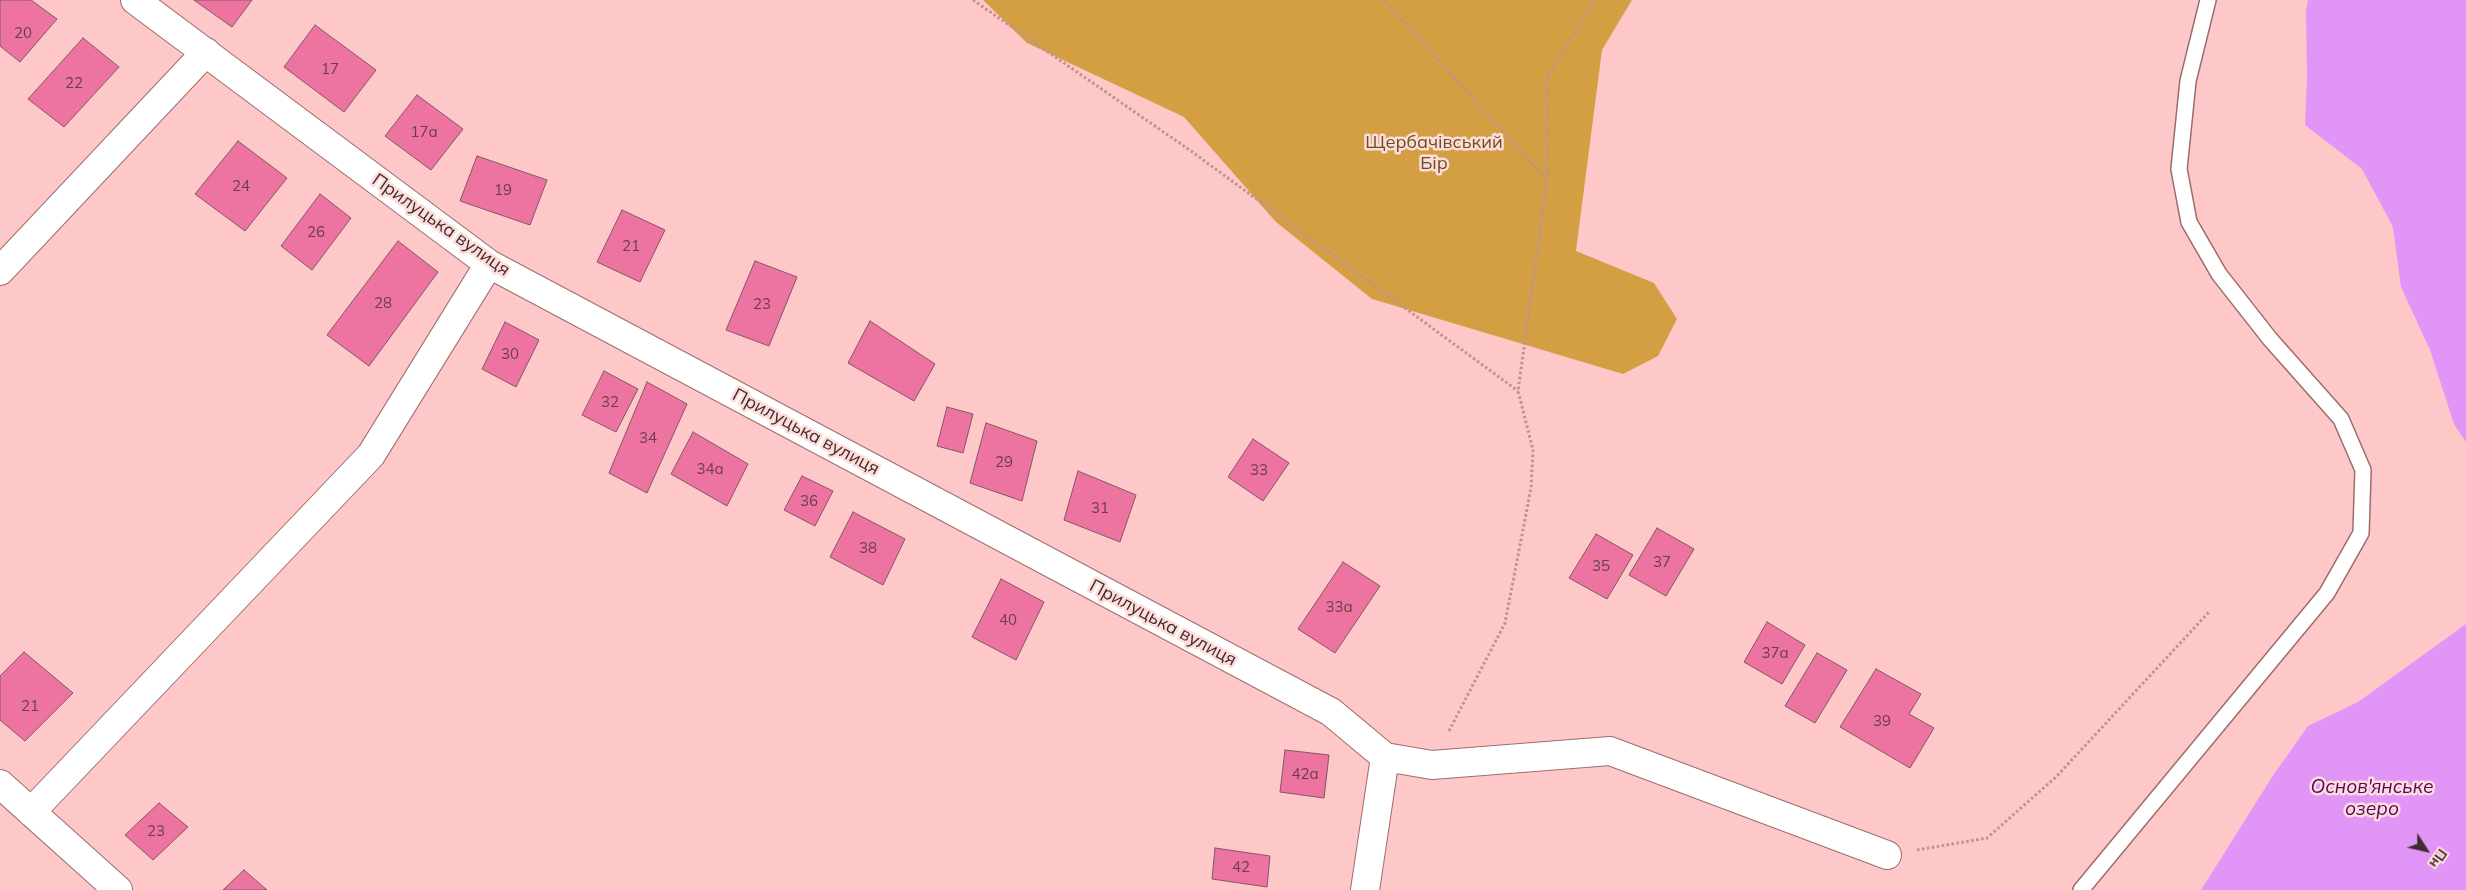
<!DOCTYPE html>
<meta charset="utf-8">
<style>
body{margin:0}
#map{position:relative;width:2466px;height:890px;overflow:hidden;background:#fec8c8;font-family:Mulish,sans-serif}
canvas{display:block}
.north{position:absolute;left:2401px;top:825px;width:50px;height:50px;-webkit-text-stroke:4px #fddcdb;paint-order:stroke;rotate:125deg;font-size:14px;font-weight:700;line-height:20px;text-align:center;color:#402c2c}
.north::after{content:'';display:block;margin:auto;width:18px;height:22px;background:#402c2c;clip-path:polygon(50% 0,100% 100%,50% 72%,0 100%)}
</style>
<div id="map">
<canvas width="2466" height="890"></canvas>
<div class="north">Пн</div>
</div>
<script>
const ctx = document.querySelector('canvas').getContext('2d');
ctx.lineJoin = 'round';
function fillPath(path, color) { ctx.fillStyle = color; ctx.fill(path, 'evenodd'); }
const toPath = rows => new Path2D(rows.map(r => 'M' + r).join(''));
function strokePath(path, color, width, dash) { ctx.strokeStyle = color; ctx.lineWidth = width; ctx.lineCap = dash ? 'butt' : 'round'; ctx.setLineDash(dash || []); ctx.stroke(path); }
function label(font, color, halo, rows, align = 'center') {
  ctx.font = font + ' Mulish,sans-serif'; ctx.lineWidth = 5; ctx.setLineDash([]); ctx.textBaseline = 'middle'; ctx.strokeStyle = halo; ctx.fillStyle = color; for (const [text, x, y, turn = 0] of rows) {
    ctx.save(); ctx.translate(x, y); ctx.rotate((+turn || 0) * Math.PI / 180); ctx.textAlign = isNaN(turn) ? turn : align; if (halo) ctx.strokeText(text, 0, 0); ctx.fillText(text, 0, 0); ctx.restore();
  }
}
fillPath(toPath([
 [983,0,1632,0,1602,50,1576,251,1654,283,1677,319,1658,356,1623,374,1372,299,1276,222,1184,117,1027,43]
]), '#d49f43');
fillPath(toPath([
 [2308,0,2466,0,2466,442,2454,424,2430,350,2401,287,2393,227,2362,169,2305,125,2307,78,2306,12],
 [2466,624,2466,890,2201,890,2272,777,2308,726,2358,702]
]), '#e195f7');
const building = toPath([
 [0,0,31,0,57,19,20,62,0,46,0,0],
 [194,0,252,0,232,27,194,0],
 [315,25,376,70,344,112,284,67,315,25],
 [83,38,119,67,64,127,28,99,83,38],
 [417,95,463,129,431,170,385,136,417,95],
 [238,141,287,178,245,231,195,194,238,141],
 [477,156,547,180,530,225,460,201,477,156],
 [320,194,351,218,312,270,281,246,320,194],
 [622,210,665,230,640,282,597,262,622,210],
 [398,241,438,272,369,366,327,335,398,241],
 [755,261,797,277,769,346,726,330,755,261],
 [870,321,935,364,914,401,848,363,870,321],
 [505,322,539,340,516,387,482,369,505,322],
 [604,371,638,389,616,432,582,415,604,371],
 [647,382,687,404,647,493,609,473,647,382],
 [947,407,973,414,963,453,937,446,947,407],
 [986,423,1037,441,1022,501,970,483,986,423],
 [693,432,748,464,727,506,671,474,693,432],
 [1253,439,1289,463,1263,501,1228,477,1253,439],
 [1078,471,1136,495,1120,542,1064,520,1078,471],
 [802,476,833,491,815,526,784,510,802,476],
 [853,512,905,539,883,585,830,557,853,512],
 [1657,528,1694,549,1666,596,1629,575,1657,528],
 [1596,534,1633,555,1607,599,1569,578,1596,534],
 [1343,562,1380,586,1335,653,1298,629,1343,562],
 [1001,579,1044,602,1016,660,972,637,1001,579],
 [1767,622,1805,645,1782,684,1744,662,1767,622],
 [24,652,73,693,25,741,0,720,0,676,24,652],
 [1817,653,1847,670,1815,723,1785,706,1817,653],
 [1876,669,1921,694,1909,714,1934,728,1910,768,1840,727,1876,669],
 [1285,750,1329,755,1324,798,1280,792,1285,750],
 [159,803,188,827,153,860,125,835,159,803],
 [1215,848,1270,856,1267,887,1212,879,1215,848],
 [244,870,267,890,223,890,244,870]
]);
fillPath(building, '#ed74a1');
strokePath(building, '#825664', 1);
const lane = toPath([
 [2081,890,2327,593,2361,533,2363,470,2341,419,2270,339,2219,274,2189,222,2179,169,2188,81,2208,0]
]);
const street = toPath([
 [135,0,489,264,1331,712,1385,757,1365,890],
 [0,271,206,52],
 [1385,757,1432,765,1610,751,1887,855],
 [0,784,118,890],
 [31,812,371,455,489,264]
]);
strokePath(lane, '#9d6d6d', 18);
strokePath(street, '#9d6d6d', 30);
strokePath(toPath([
 [973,0,1191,151,1518,391],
 [1384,0,1547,180],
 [1449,731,1505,623,1531,488,1533,450,1518,391,1547,180,1547,77,1595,0],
 [1917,850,1987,838,2056,777,2209,612]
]), '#bc9292', 3, [2.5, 2.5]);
strokePath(lane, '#fff', 15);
strokePath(street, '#fff', 28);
label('15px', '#6b3e49', null, [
 ["20",23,33],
 ["17",330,69],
 ["22",74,83],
 ["17а",424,132],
 ["24",241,186],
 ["19",503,190],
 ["26",316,232],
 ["21",631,246],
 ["28",383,303],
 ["23",762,304],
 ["30",510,354],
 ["32",610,402],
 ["34",648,438],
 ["29",1004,462],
 ["34а",710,469],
 ["33",1259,470],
 ["36",809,501],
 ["31",1100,508],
 ["38",868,548],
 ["37",1662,562],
 ["35",1601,566],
 ["33а",1339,607],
 ["40",1008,620],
 ["37а",1775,653],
 ["21",30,706],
 ["39",1882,721],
 ["42а",1305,774],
 ["23",156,831],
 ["42",1241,867]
]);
label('18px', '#6a4e1e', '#fddcdb', [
 ["Щербачівський",1434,143],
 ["Бір",1434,164]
]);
label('18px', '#402c2c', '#fddcdb', [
 ["Прилуцька вулиця",441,225,35],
 ["Прилуцька вулиця",806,432,28],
 ["Прилуцька вулиця",1163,623,28]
]);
label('italic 19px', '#510662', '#fddcdb', [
 ["Основ'янське",2372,787],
 ["озеро",2372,809]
]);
</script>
